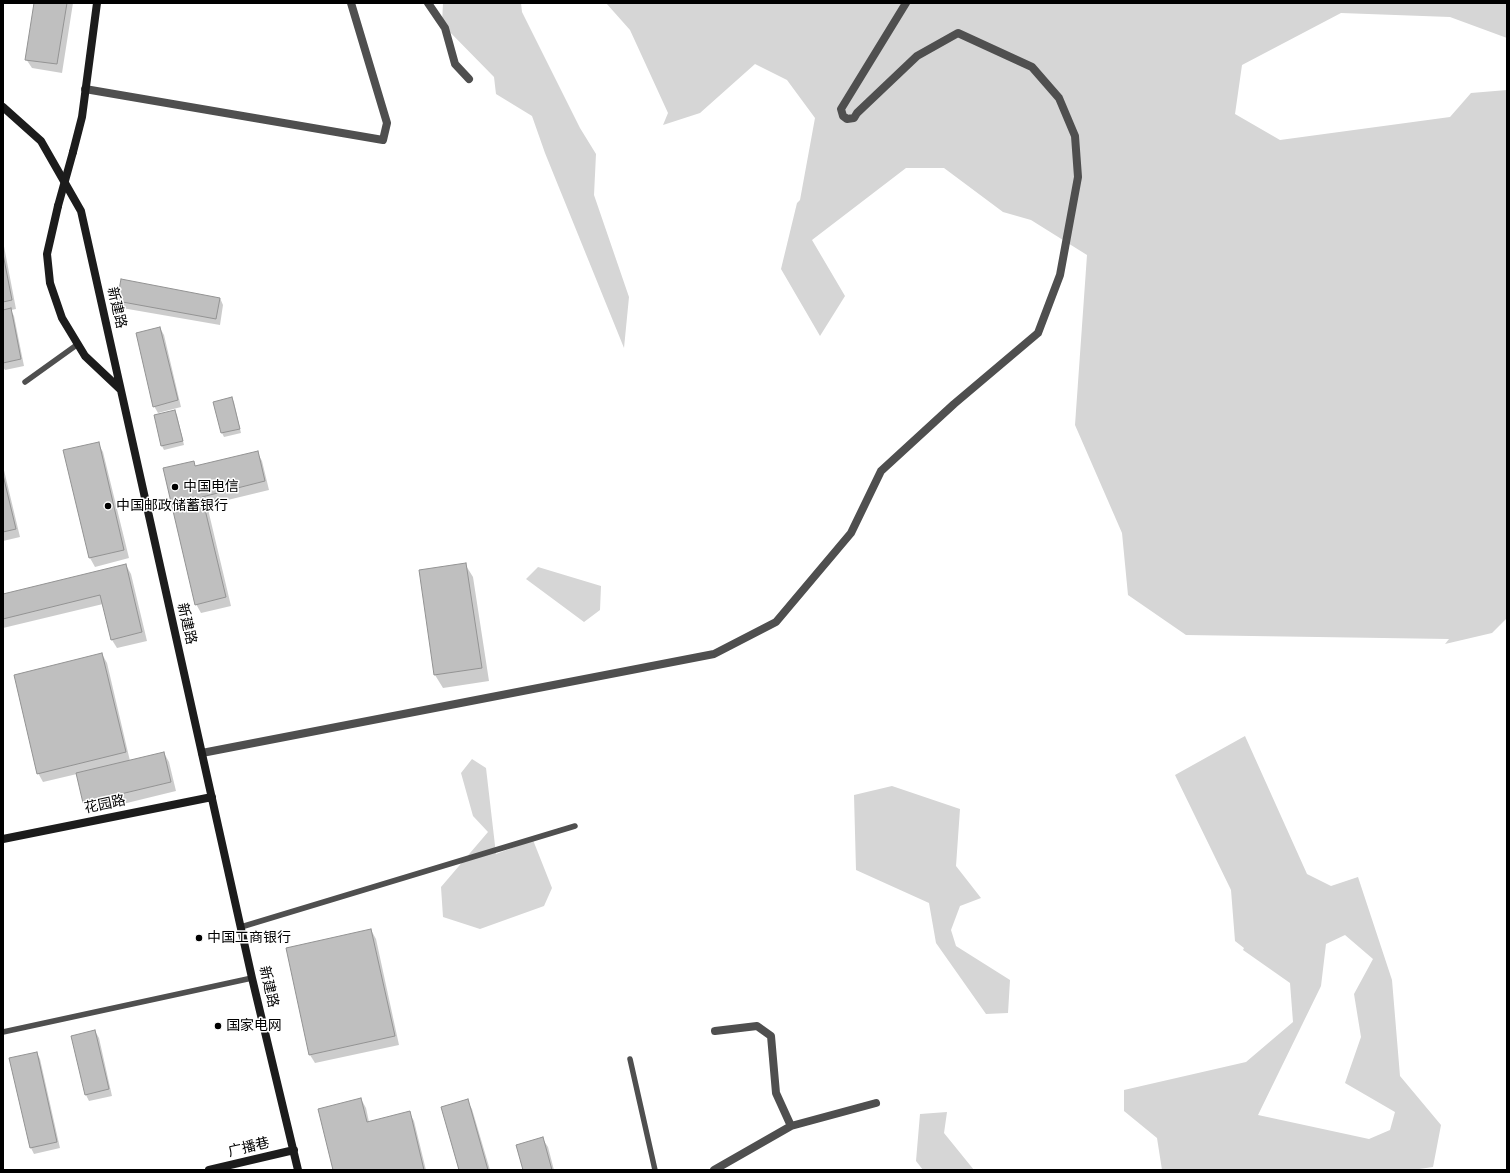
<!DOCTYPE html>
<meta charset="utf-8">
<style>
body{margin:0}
#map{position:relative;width:1510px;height:1173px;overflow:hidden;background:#fff;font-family:Roboto,sans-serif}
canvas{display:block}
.frame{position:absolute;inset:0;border:4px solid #000;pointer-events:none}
</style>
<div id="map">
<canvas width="1510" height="1173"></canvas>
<div class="frame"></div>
</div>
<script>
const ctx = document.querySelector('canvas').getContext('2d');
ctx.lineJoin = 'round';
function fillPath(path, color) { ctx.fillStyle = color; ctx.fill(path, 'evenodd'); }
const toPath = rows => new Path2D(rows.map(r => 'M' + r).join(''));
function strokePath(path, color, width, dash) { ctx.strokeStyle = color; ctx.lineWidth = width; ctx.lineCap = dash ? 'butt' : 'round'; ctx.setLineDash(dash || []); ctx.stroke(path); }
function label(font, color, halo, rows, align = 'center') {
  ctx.font = font + ' Roboto,"Noto Sans SC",sans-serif'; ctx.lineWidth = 3; ctx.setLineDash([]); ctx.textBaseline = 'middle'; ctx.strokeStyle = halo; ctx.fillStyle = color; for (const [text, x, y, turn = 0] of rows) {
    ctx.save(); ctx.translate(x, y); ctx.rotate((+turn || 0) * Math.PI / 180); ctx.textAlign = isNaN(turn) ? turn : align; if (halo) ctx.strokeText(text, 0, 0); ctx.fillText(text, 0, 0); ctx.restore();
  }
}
fillPath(toPath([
 [443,3,521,3,522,12,580,128,596,154,594,195,629,297,624,348,545,153,532,116,496,94,494,77,442,24],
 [606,3,1507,3,1507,38,1450,17,1341,13,1242,65,1235,114,1280,140,1450,117,1471,93,1507,90,1507,618,1492,633,1445,644,1449,639,1186,635,1128,595,1122,533,1075,425,1087,255,1031,220,1003,212,944,168,906,168,812,240,845,296,820,336,781,269,797,203,800,200,815,118,787,80,755,64,700,113,663,125,668,113,630,30],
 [538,567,601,586,600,610,584,622,526,579],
 [1245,736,1307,874,1331,886,1358,877,1392,980,1400,1076,1441,1125,1433,1167,1412,1170,1162,1170,1157,1138,1124,1111,1124,1090,1246,1062,1293,1022,1290,983,1243,950,1244,948,1235,941,1231,890,1175,775],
 [1345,935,1373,959,1354,994,1361,1037,1345,1083,1395,1112,1390,1130,1369,1139,1258,1115,1321,986,1326,944],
 [472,759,486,768,496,854,533,840,552,888,544,906,480,929,443,917,441,887,488,832,473,816,461,773],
 [892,786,960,809,956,866,981,898,960,906,951,930,956,946,1010,980,1008,1013,986,1014,936,943,929,903,856,870,854,795],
 [947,1112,944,1133,974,1170,923,1170,916,1161,920,1114]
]), '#d6d6d6');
fillPath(toPath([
 [35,3,73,3,62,73,32,68,26,59],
 [3,241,16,309,11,310,14,316,24,366,5,370,3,367],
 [220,298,223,305,220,325,122,308,118,301],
 [160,328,164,335,181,407,158,413,154,406],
 [232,398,234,402,241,433,224,437,222,433,214,402],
 [175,411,177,415,184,445,164,450,162,446,155,416],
 [98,443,103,452,129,558,95,567,90,558,64,451],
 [257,452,262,461,269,490,207,505,231,606,201,613,196,604,193,462,196,467],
 [3,466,20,537,3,541],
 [465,564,473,577,489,681,443,688,435,675,420,571],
 [126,565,131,574,147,641,117,648,112,640,103,604,3,628,3,595],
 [102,654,107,663,130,761,164,753,169,762,176,791,90,812,84,803,77,774,43,782,38,773],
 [371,930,376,939,399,1045,315,1063,310,1055],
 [95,1031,99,1038,112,1096,89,1101,86,1095],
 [37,1053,40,1059,60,1148,34,1154,31,1148],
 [361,1099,366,1108,369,1122,409,1112,414,1121,426,1170,334,1170],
 [467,1101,472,1109,490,1170,460,1170],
 [542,1138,548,1147,554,1170,524,1170]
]), '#0003');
const building = toPath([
 [34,3,67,3,57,64,25,60,34,3],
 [3,254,12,300,3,302,3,254],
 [121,279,220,298,216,319,117,301,121,279],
 [11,308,21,359,3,363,3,310,11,308],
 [160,327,178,400,153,407,136,333,160,327],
 [232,397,240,429,221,433,213,402,232,397],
 [175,410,183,441,161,446,154,415,175,410],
 [99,442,124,550,89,558,63,450,99,442],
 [258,451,265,481,202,497,226,597,195,605,163,468,194,461,195,466,258,451],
 [3,475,16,529,3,532,3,475],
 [466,563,482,668,434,675,419,570,466,563],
 [126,564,142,632,111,640,100,595,3,619,3,594,126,564],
 [102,653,126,752,37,774,14,675,102,653],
 [164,752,171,782,83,803,76,773,164,752],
 [371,929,395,1036,309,1055,286,948,371,929],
 [95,1030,109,1089,85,1095,71,1036,95,1030],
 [37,1052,57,1142,30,1148,9,1058,37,1052],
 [361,1098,367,1122,410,1111,424,1170,333,1170,318,1109,361,1098],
 [468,1099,488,1170,459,1170,441,1107,468,1099],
 [543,1137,552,1170,523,1170,516,1145,543,1137]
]);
fillPath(building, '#bfbfbf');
strokePath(building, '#939393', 1);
strokePath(toPath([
 [25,382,78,344],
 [241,927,575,826],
 [3,1032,252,978],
 [630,1059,655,1170]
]), '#4f4f4f', 5.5);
strokePath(toPath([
 [428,3,445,28,455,64,469,79],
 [85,89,383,140,387,123,351,3],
 [202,753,714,654,776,622,851,533,881,471,954,404,1038,333,1060,275,1078,177,1075,136,1059,98,1032,67,958,33,917,56,857,113,854,118,847,119,843,116,841,109,906,3],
 [715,1031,757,1026,771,1036,776,1093,791,1126],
 [714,1170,791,1126,876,1103]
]), '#4f4f4f', 8);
strokePath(toPath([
 [3,107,41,141,81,211,252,978,298,1170],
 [73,152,82,117,97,3],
 [58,206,47,254,50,283,62,318,85,356,120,389],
 [3,839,212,797],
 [209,1170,294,1150]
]), '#1c1c1c', 8);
strokePath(toPath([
 [58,206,73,152]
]), '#1c1c1c', 8);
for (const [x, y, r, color] of [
 [175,487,4,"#000"],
 [108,506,4,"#000"],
 [199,938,4,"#000"],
 [218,1026,4,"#000"]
]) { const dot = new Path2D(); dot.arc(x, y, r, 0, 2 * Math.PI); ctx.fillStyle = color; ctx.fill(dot); strokePath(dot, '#fff', 1.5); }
label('14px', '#000', '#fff', [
 ["新建路",116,308,77],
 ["新建路",186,624,77],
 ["花园路",105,805,-12],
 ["新建路",268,987,77],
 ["广播巷",249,1148,-13]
]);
label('14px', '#000', '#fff', [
 ["中国电信",183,487],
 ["中国邮政储蓄银行",116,506],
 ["中国工商银行",207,938],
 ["国家电网",226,1026]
], 'left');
</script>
